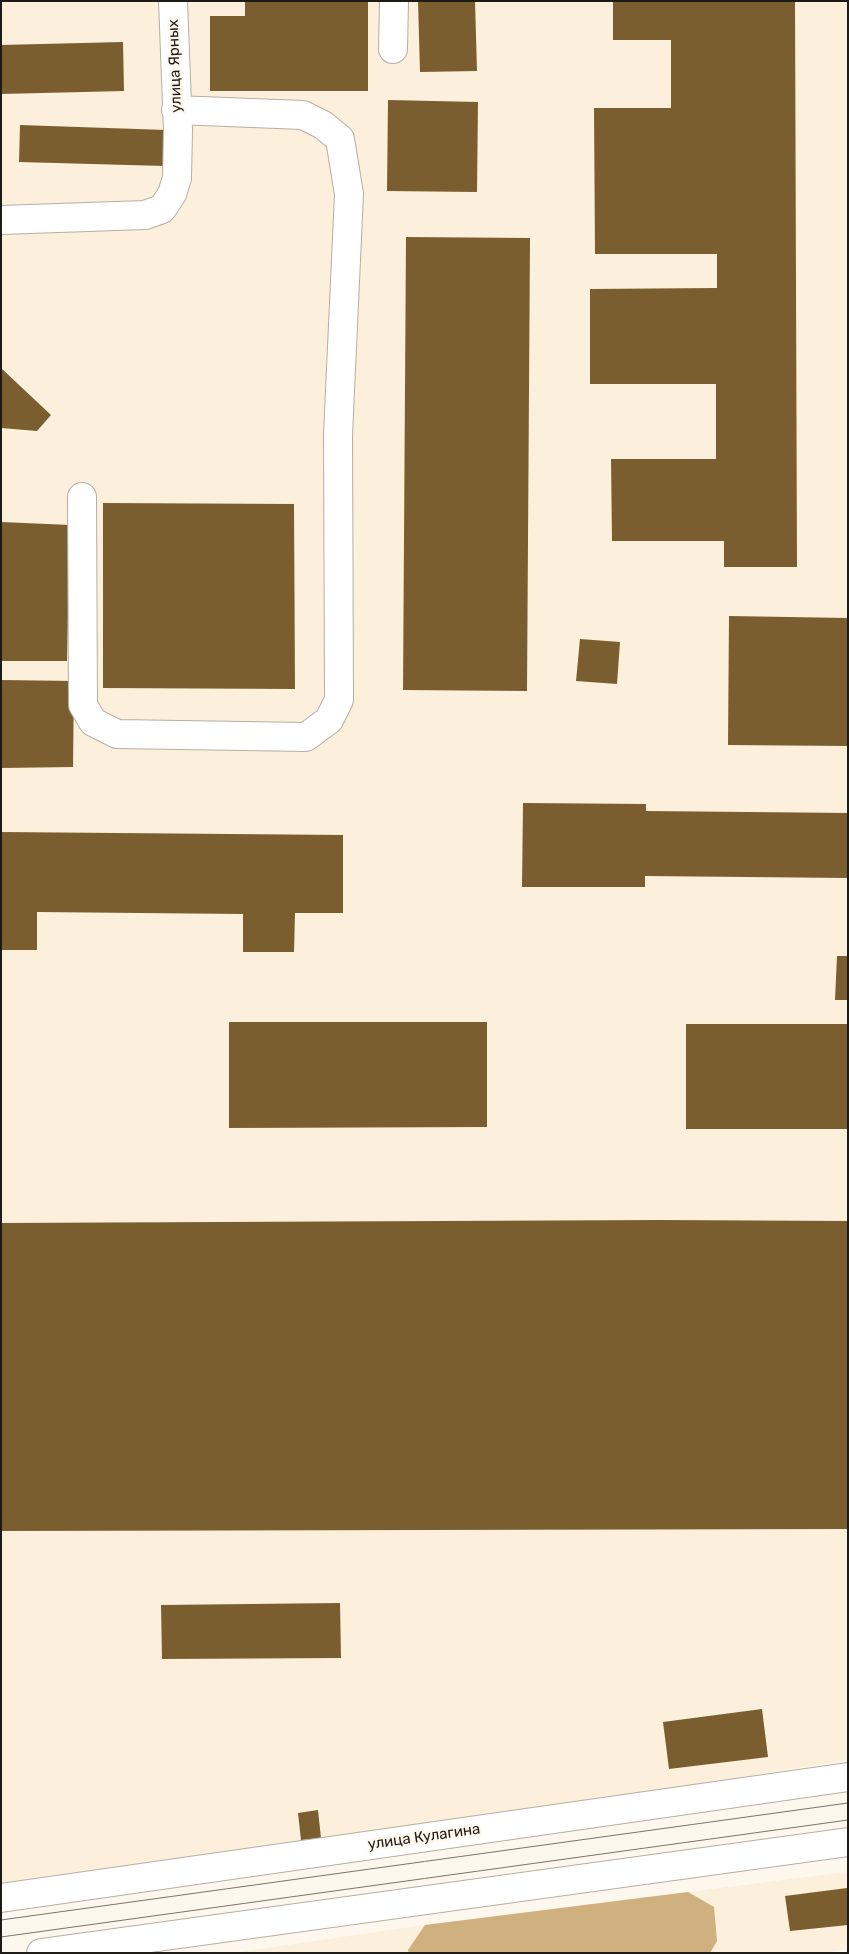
<!DOCTYPE html>
<meta charset="utf-8">
<style>
body{margin:0}
#map{position:relative;width:849px;height:1954px;overflow:hidden;background:#fef7ed;font-family:Rubik,sans-serif}
canvas{display:block}
.frame{position:absolute;inset:0;border:2px solid #1e1b16;pointer-events:none}
</style>
<div id="map">
<canvas width="849" height="1954"></canvas>
<div class="frame"></div>
</div>
<script>
const ctx = document.querySelector('canvas').getContext('2d');
ctx.lineJoin = 'round';
function fillPath(path, color) { ctx.fillStyle = color; ctx.fill(path, 'evenodd'); }
const toPath = rows => new Path2D(rows.map(r => 'M' + r).join(''));
function strokePath(path, color, width, dash) { ctx.strokeStyle = color; ctx.lineWidth = width; ctx.lineCap = dash ? 'butt' : 'round'; ctx.setLineDash(dash || []); ctx.stroke(path); }
function label(font, color, halo, rows, align = 'center') {
  ctx.font = font + ' Rubik,sans-serif'; ctx.lineWidth = 5; ctx.setLineDash([]); ctx.textBaseline = 'middle'; ctx.strokeStyle = halo; ctx.fillStyle = color; for (const [text, x, y, turn = 0] of rows) {
    ctx.save(); ctx.translate(x, y); ctx.rotate((+turn || 0) * Math.PI / 180); ctx.textAlign = isNaN(turn) ? turn : align; if (halo) ctx.strokeText(text, 0, 0); ctx.fillText(text, 0, 0); ctx.restore();
  }
}
fillPath(toPath([
 [1,1,848,1,848,1760,410,1830,1,1884],
 [848,1872,848,1949,821,1953,233,1953,425,1925]
]), '#fcefdb');
fillPath(toPath([
 [688,1892,714,1907,717,1941,710,1953,409,1953,408,1950,425,1925]
]), '#cfb17f');
fillPath(toPath([
 [245,1,368,1,368,91,210,91,210,16,245,16],
 [418,1,475,1,477,71,420,72],
 [613,1,795,1,797,567,724,567,724,541,612,541,611,459,716,459,716,384,590,384,590,289,717,288,717,254,595,254,594,108,671,108,671,40,613,40],
 [123,42,124,91,1,94,1,45],
 [388,100,478,102,477,192,387,191],
 [20,125,166,130,165,166,19,162],
 [406,237,530,238,527,691,403,690],
 [1,368,51,415,37,431,1,428],
 [103,503,294,504,295,689,103,688],
 [1,522,70,525,67,661,1,661],
 [729,616,848,618,848,746,728,745],
 [580,639,620,642,617,684,576,681],
 [1,680,74,681,73,767,1,768],
 [523,803,646,804,646,811,848,813,848,878,645,876,645,887,522,887],
 [1,832,343,835,343,913,295,913,294,952,243,952,243,914,37,912,37,950,1,950],
 [837,956,848,956,848,1000,835,1000],
 [229,1022,487,1022,487,1127,229,1128],
 [686,1024,848,1024,848,1129,686,1129],
 [660,1220,848,1221,848,1529,1,1531,1,1223],
 [340,1603,341,1658,162,1659,161,1605],
 [762,1709,768,1757,669,1769,663,1722],
 [318,1810,321,1838,301,1840,298,1813],
 [847,1888,848,1925,790,1931,785,1896]
]), '#7a5e2f');
const minor = toPath([
 [393,49,394,1],
 [1,220,145,215,162,209,172,194,177,178,178,130,173,1],
 [82,497,83,705,93,722,117,734,306,737,329,720,339,700,338,435,349,194,340,139,323,125,303,115,176,110],
 [1,1898,848,1777],
 [41,1953,848,1842]
]);
strokePath(minor, '#b7aea2', 30);
strokePath(minor, '#fff', 28);
strokePath(toPath([
 [1,1920,848,1803],
 [1,1937,848,1820]
]), '#79746d', 1);
label('15px', '#1e1b16', '#fef7ed', [
 ["улица Ярных",175,66,-92],
 ["улица Кулагина",424,1837,-8]
]);
</script>
